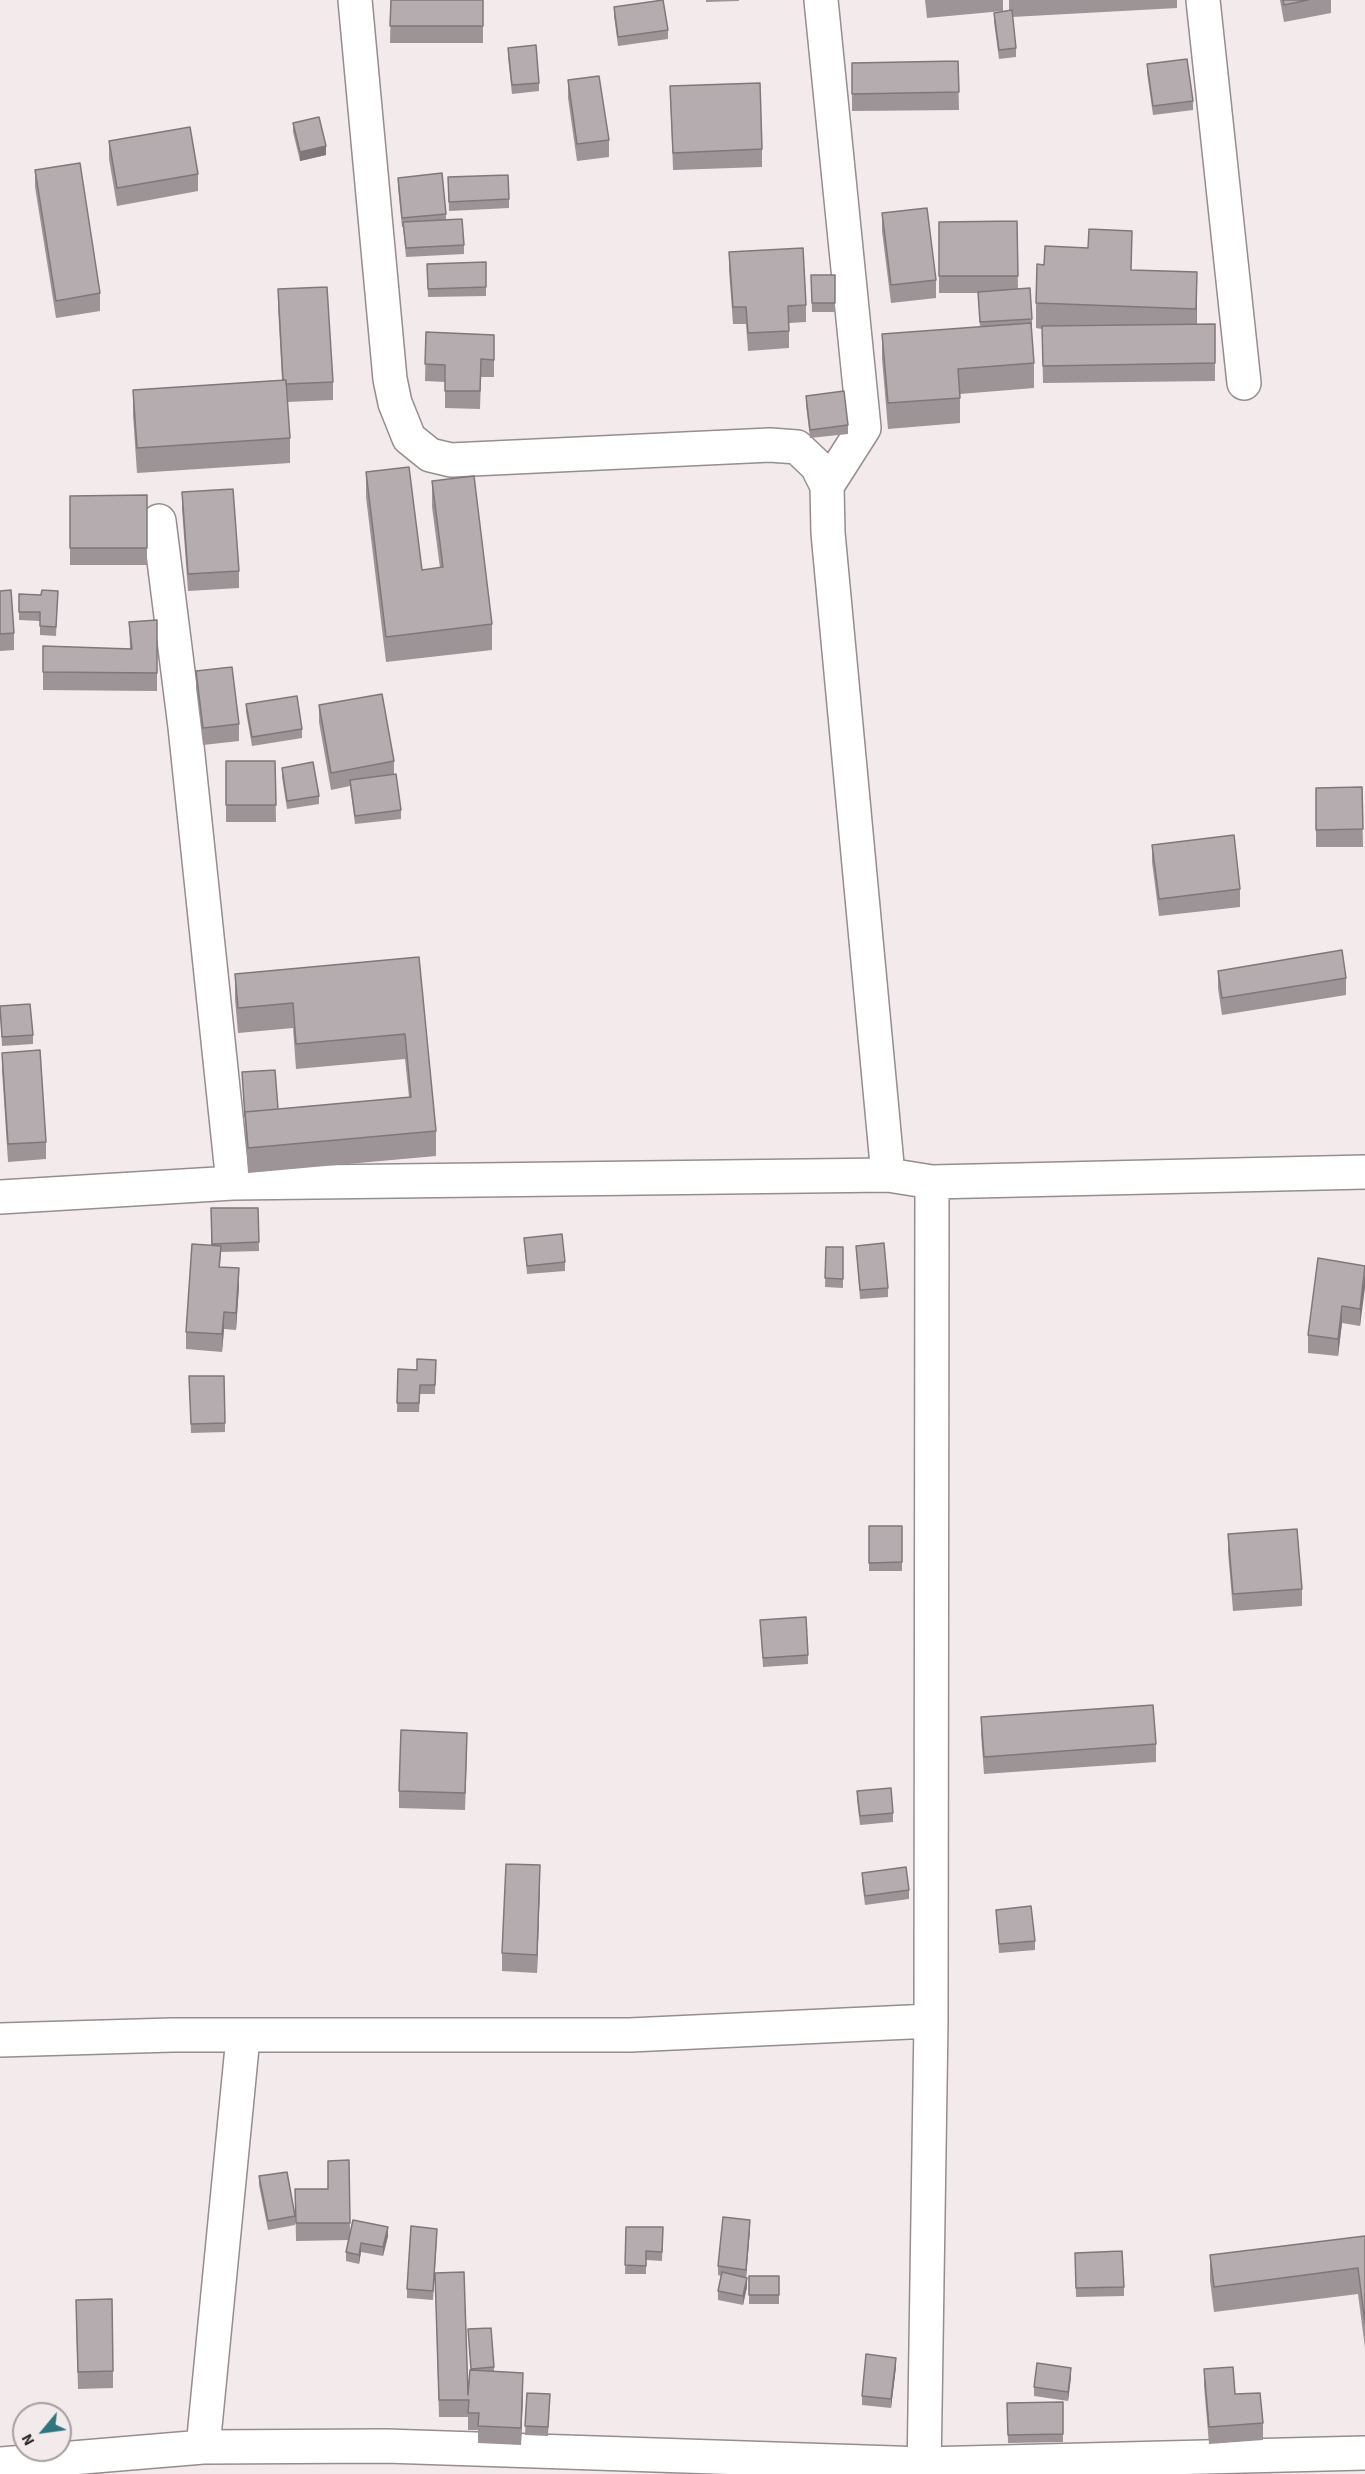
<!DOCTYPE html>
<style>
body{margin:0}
#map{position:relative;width:1365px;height:2474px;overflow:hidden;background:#f3eaec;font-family:"Source Sans 3",sans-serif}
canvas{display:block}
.north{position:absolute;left:12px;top:2402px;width:60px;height:60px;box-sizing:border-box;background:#f3eaec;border:2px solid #a59ea0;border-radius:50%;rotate:241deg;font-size:16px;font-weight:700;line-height:24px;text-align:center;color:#2f2c2d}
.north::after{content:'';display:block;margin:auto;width:21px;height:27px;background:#2e7580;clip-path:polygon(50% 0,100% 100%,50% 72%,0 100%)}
</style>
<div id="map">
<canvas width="1365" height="2474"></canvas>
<div class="north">N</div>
</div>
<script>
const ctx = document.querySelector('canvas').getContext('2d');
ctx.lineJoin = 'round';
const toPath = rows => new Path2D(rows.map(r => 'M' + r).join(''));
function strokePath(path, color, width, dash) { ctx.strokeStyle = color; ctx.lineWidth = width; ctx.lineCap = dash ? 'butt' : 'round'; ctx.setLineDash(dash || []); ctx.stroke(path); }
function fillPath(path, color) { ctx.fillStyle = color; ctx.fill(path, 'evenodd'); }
const minor = toPath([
 [355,0,390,379,395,403,409,438,430,455,451,460,770,445,797,447,817,466,827,486,828,533,888,1175],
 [821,0,864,428,827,486],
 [1203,0,1244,383],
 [159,521,185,727,233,1183],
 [0,1197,233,1183,888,1175,932,1182,1365,1172],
 [0,2040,172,2035,630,2035,931,2021],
 [203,2447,243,2037],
 [0,2464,203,2447,386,2446,924,2464,1365,2453],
 [924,2474,931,2021,932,1182]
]);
strokePath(minor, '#958d8f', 36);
strokePath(minor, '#fff', 33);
fillPath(toPath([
 [391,0,483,0,483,43,390,43],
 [706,0,739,0,739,1,706,2],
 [925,0,1003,0,1003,11,927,18],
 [1009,0,1177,0,1177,8,1012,17,1016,48,1016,57,999,59,994,22,994,13,1009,11],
 [1280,0,1331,0,1331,13,1284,22],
 [614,7,668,30,668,39,618,46,614,16],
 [508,48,539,83,539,91,512,94,508,57],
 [958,61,959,110,852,111,852,63],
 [1147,64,1193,101,1193,110,1153,115,1147,73],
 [568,80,609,140,609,157,577,161,568,98],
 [670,86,762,149,762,167,673,170],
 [293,123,326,155,300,161,293,132],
 [109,141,198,174,198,191,117,206,109,159],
 [35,170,100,293,100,311,56,318,35,187],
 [448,177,509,199,509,208,449,211],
 [398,178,446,214,446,220,464,245,464,254,406,257,403,227,402,227,398,187],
 [882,213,936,280,936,298,891,303,882,231],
 [1017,221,1018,289,1032,319,1032,328,1031,328,1034,363,1034,388,960,394,960,423,888,429,882,359,882,334,980,327,978,293,939,293,939,222],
 [729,252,806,305,806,322,789,323,789,348,748,351,746,324,733,324,729,270],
 [427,264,486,287,486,296,428,297],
 [1132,270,1197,297,1197,324,1215,324,1215,381,1043,383,1042,329,1036,328,1036,303],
 [811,275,835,275,835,312,812,312],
 [278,289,333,382,333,400,287,402,290,438,290,463,137,473,133,415,133,390,282,380,278,306],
 [426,332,494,335,494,377,481,377,480,409,445,408,445,382,425,381],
 [806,396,848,425,848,434,810,438,806,405],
 [366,472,422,570,440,568,432,507,432,481,492,624,492,650,386,662,366,497],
 [182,492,239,571,239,588,188,591,182,509],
 [147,495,147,565,70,565,70,496],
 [0,591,14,633,14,650,0,651],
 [58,591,56,636,40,635,40,621,19,620,19,594,41,595],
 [157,620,157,691,43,690,43,646,130,649,129,622],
 [196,671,239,724,239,741,203,745,196,688],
 [246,704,302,729,302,738,252,746,246,712],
 [319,705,394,761,394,774,401,810,401,819,355,824,350,786,331,790,319,722],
 [226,761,275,761,276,822,226,822],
 [282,768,319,796,319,804,287,809,282,777],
 [1362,787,1363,847,1316,847,1316,788],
 [1152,845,1240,889,1240,907,1159,916,1152,862],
 [419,957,436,1131,436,1156,248,1173,242,1072,278,1109,409,1097,405,1059,296,1069,293,1028,238,1033,235,999,235,974],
 [1218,971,1346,978,1346,995,1222,1015,1218,988],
 [0,1006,33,1035,33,1044,2,1046],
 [2,1053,46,1142,46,1159,8,1162,2,1070],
 [211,1208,258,1208,259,1251,221,1252,220,1267,239,1286,236,1330,224,1329,222,1352,186,1349,186,1332,211,1245],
 [524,1238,565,1262,565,1271,527,1274],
 [856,1246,888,1288,888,1297,860,1299],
 [826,1247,843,1247,843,1288,825,1287],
 [1365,1266,1360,1326,1342,1323,1338,1356,1308,1353,1308,1335],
 [436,1360,435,1394,420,1394,419,1412,397,1412,398,1369,417,1370],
 [189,1376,225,1423,225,1432,191,1433],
 [869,1526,902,1526,902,1571,869,1571],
 [1228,1534,1302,1589,1302,1606,1233,1611,1228,1552],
 [760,1620,808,1655,808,1664,763,1667],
 [981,1717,1156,1744,1156,1762,984,1774,981,1734],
 [467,1751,465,1810,399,1808,399,1791],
 [857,1791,893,1813,893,1822,860,1825,857,1800],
 [862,1873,909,1890,909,1899,865,1905,862,1882],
 [540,1883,537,1973,502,1971,502,1953],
 [996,1910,1035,1941,1035,1950,999,1953],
 [349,2160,350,2234,388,2236,383,2256,361,2252,359,2264,346,2261,346,2252,349,2240,296,2241,295,2189,328,2189],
 [259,2176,295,2216,295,2225,268,2230,259,2185],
 [626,2227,663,2227,662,2261,646,2260,646,2274,625,2274],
 [750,2229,746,2278,747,2287,743,2305,718,2300,718,2291,721,2276,718,2275,718,2266],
 [1365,2236,1365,2348,1358,2294,1214,2312,1210,2280,1210,2255],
 [437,2237,433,2300,407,2298,407,2289],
 [1075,2253,1124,2287,1124,2296,1076,2297],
 [435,2273,468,2395,471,2370,468,2329,494,2367,494,2372,523,2391,521,2445,478,2443,478,2430,468,2430,468,2417,439,2417],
 [749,2276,779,2276,779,2304,749,2304],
 [76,2317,113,2371,113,2388,78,2389],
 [896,2367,891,2408,862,2405,862,2396],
 [1204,2369,1235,2394,1263,2423,1263,2440,1209,2444,1204,2386],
 [1071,2377,1068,2401,1034,2396,1034,2387],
 [527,2393,550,2394,548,2436,525,2435],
 [1063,2402,1063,2442,1008,2443,1007,2403]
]), '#9c9496');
fillPath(toPath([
 [326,146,326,155,300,161,300,152],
 [1197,272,1197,297,1196,335,1196,309],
 [239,1268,239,1286,236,1330,236,1313],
 [1365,1270,1365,1288,1360,1326,1360,1309],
 [1342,1306,1342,1323,1338,1356,1338,1339],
 [224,1312,224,1329,222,1352,222,1334],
 [540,1865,540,1883,537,1973,537,1955],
 [750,2220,750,2229,746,2278,746,2270],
 [388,2227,388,2236,383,2256,383,2247],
 [361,2243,361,2252,359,2264,359,2255],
 [747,2278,747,2287,743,2305,743,2296],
 [896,2358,896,2367,891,2408,891,2399],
 [1071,2368,1071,2377,1068,2401,1068,2392],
 [523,2373,523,2391,521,2445,521,2428]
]), '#7f787a');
const building = toPath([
 [391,0,483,0,483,26,390,26,391,0],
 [663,0,668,30,618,37,614,7,663,0],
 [1283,0,1308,0,1284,5,1283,0],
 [1012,10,1016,48,999,50,994,13,1012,10],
 [536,45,539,83,512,85,508,48,536,45],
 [1187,59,1193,101,1153,106,1147,64,1187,59],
 [958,61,959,92,852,94,852,63,958,61],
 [599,76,609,140,577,144,568,80,599,76],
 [760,83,762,149,673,153,670,86,760,83],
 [319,117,326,146,300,152,293,123,319,117],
 [190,127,198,174,117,188,109,141,190,127],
 [80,163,100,293,56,301,35,170,80,163],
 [442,173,446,214,402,218,398,178,442,173],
 [508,175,509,199,449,202,448,177,508,175],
 [927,208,936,280,891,285,882,213,927,208],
 [462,219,464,245,406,248,403,222,462,219],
 [1017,221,1018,276,939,276,939,222,1017,221],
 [1089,229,1132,231,1131,270,1197,272,1196,309,1036,303,1037,264,1044,265,1045,246,1088,248,1089,229],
 [803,248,806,305,788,306,789,331,748,333,746,307,733,307,729,252,803,248],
 [486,262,486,287,428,289,427,264,486,262],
 [811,275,835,275,835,303,812,303,811,275],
 [327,287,333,382,286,384,286,380,283,380,278,289,327,287],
 [1030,288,1032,319,980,322,978,292,1030,288],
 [1031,323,1034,363,958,369,960,398,888,403,882,334,1031,323],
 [1215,324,1215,363,1043,366,1042,326,1215,324],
 [426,332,494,335,494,360,481,359,480,391,445,391,445,365,425,364,426,332],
 [286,380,290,438,137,448,133,390,286,380],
 [844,391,848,425,810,430,806,396,844,391],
 [409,467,422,570,443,567,432,481,474,476,492,624,386,637,366,472,409,467],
 [233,489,239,571,188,574,182,492,233,489],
 [147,495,147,548,70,548,70,496,147,495],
 [11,590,14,633,0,634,0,591,11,590],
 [42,590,58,591,56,627,40,626,40,612,19,612,19,594,41,595,42,590],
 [157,620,157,673,43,672,43,646,132,649,129,622,157,620],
 [232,667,239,724,203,728,196,671,232,667],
 [382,694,394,761,331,773,319,705,382,694],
 [297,696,302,729,252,737,246,704,297,696],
 [226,761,275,761,276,805,226,805,226,761],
 [313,762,319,796,287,801,282,768,313,762],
 [396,774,401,810,355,816,350,780,396,774],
 [1362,787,1363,829,1316,830,1316,788,1362,787],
 [1234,835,1240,889,1159,899,1152,845,1234,835],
 [1342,950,1346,978,1222,998,1218,971,1342,950],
 [419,957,436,1131,248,1148,245,1112,411,1097,405,1034,296,1044,293,1003,238,1008,235,974,419,957],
 [30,1004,33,1035,2,1037,0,1006,30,1004],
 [40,1050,46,1142,8,1144,2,1053,40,1050],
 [275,1070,278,1109,245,1112,245,1117,242,1072,275,1070],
 [211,1208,258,1208,259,1242,212,1244,211,1208],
 [562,1234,565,1262,527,1266,524,1238,562,1234],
 [884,1243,888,1288,860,1290,856,1246,884,1243],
 [192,1244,221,1246,219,1267,239,1268,236,1313,224,1312,222,1334,186,1332,192,1244],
 [826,1247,843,1247,843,1279,825,1278,826,1247],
 [1318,1258,1365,1266,1360,1309,1342,1306,1338,1339,1308,1335,1318,1258],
 [417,1359,436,1360,435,1385,420,1385,419,1403,397,1403,398,1369,417,1370,417,1359],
 [189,1376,224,1376,225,1423,191,1424,189,1376],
 [869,1526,902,1526,902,1562,869,1563,869,1526],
 [1297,1529,1302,1589,1233,1594,1228,1534,1297,1529],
 [806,1617,808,1655,763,1658,760,1620,806,1617],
 [1153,1705,1156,1744,984,1757,981,1717,1153,1705],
 [401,1730,467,1733,465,1793,399,1791,401,1730],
 [891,1788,893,1813,860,1816,857,1791,891,1788],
 [506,1864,540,1865,537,1955,502,1953,506,1864],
 [906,1867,909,1890,865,1896,862,1873,906,1867],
 [1031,1906,1035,1941,999,1944,996,1910,1031,1906],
 [349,2160,350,2223,296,2223,295,2189,328,2189,328,2161,349,2160],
 [287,2172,295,2216,268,2221,259,2176,287,2172],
 [723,2217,750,2220,746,2270,718,2266,723,2217],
 [353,2220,388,2227,383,2247,361,2243,359,2255,346,2252,353,2220],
 [411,2226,437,2229,433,2291,407,2289,411,2226],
 [626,2227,663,2227,662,2252,646,2251,646,2266,625,2265,626,2227],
 [1365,2236,1365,2323,1358,2268,1214,2287,1210,2255,1365,2236],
 [1122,2251,1124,2287,1076,2288,1075,2253,1122,2251],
 [464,2272,468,2395,470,2370,523,2373,521,2428,478,2426,479,2413,468,2413,469,2400,439,2400,435,2273,464,2272],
 [722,2272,747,2278,743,2296,718,2291,722,2272],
 [749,2276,779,2276,779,2295,749,2295,749,2276],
 [112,2299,113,2371,78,2372,76,2300,112,2299],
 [491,2328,494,2367,471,2369,468,2329,491,2328],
 [866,2354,896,2358,891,2399,862,2396,866,2354],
 [1037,2363,1071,2368,1068,2392,1034,2387,1037,2363],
 [1233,2367,1235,2394,1260,2393,1263,2423,1209,2427,1204,2369,1233,2367],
 [527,2393,550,2394,548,2427,525,2426,527,2393],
 [1063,2402,1063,2434,1008,2435,1007,2403,1063,2402]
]);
fillPath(building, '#b5acaf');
strokePath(building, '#7f787a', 1.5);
</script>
